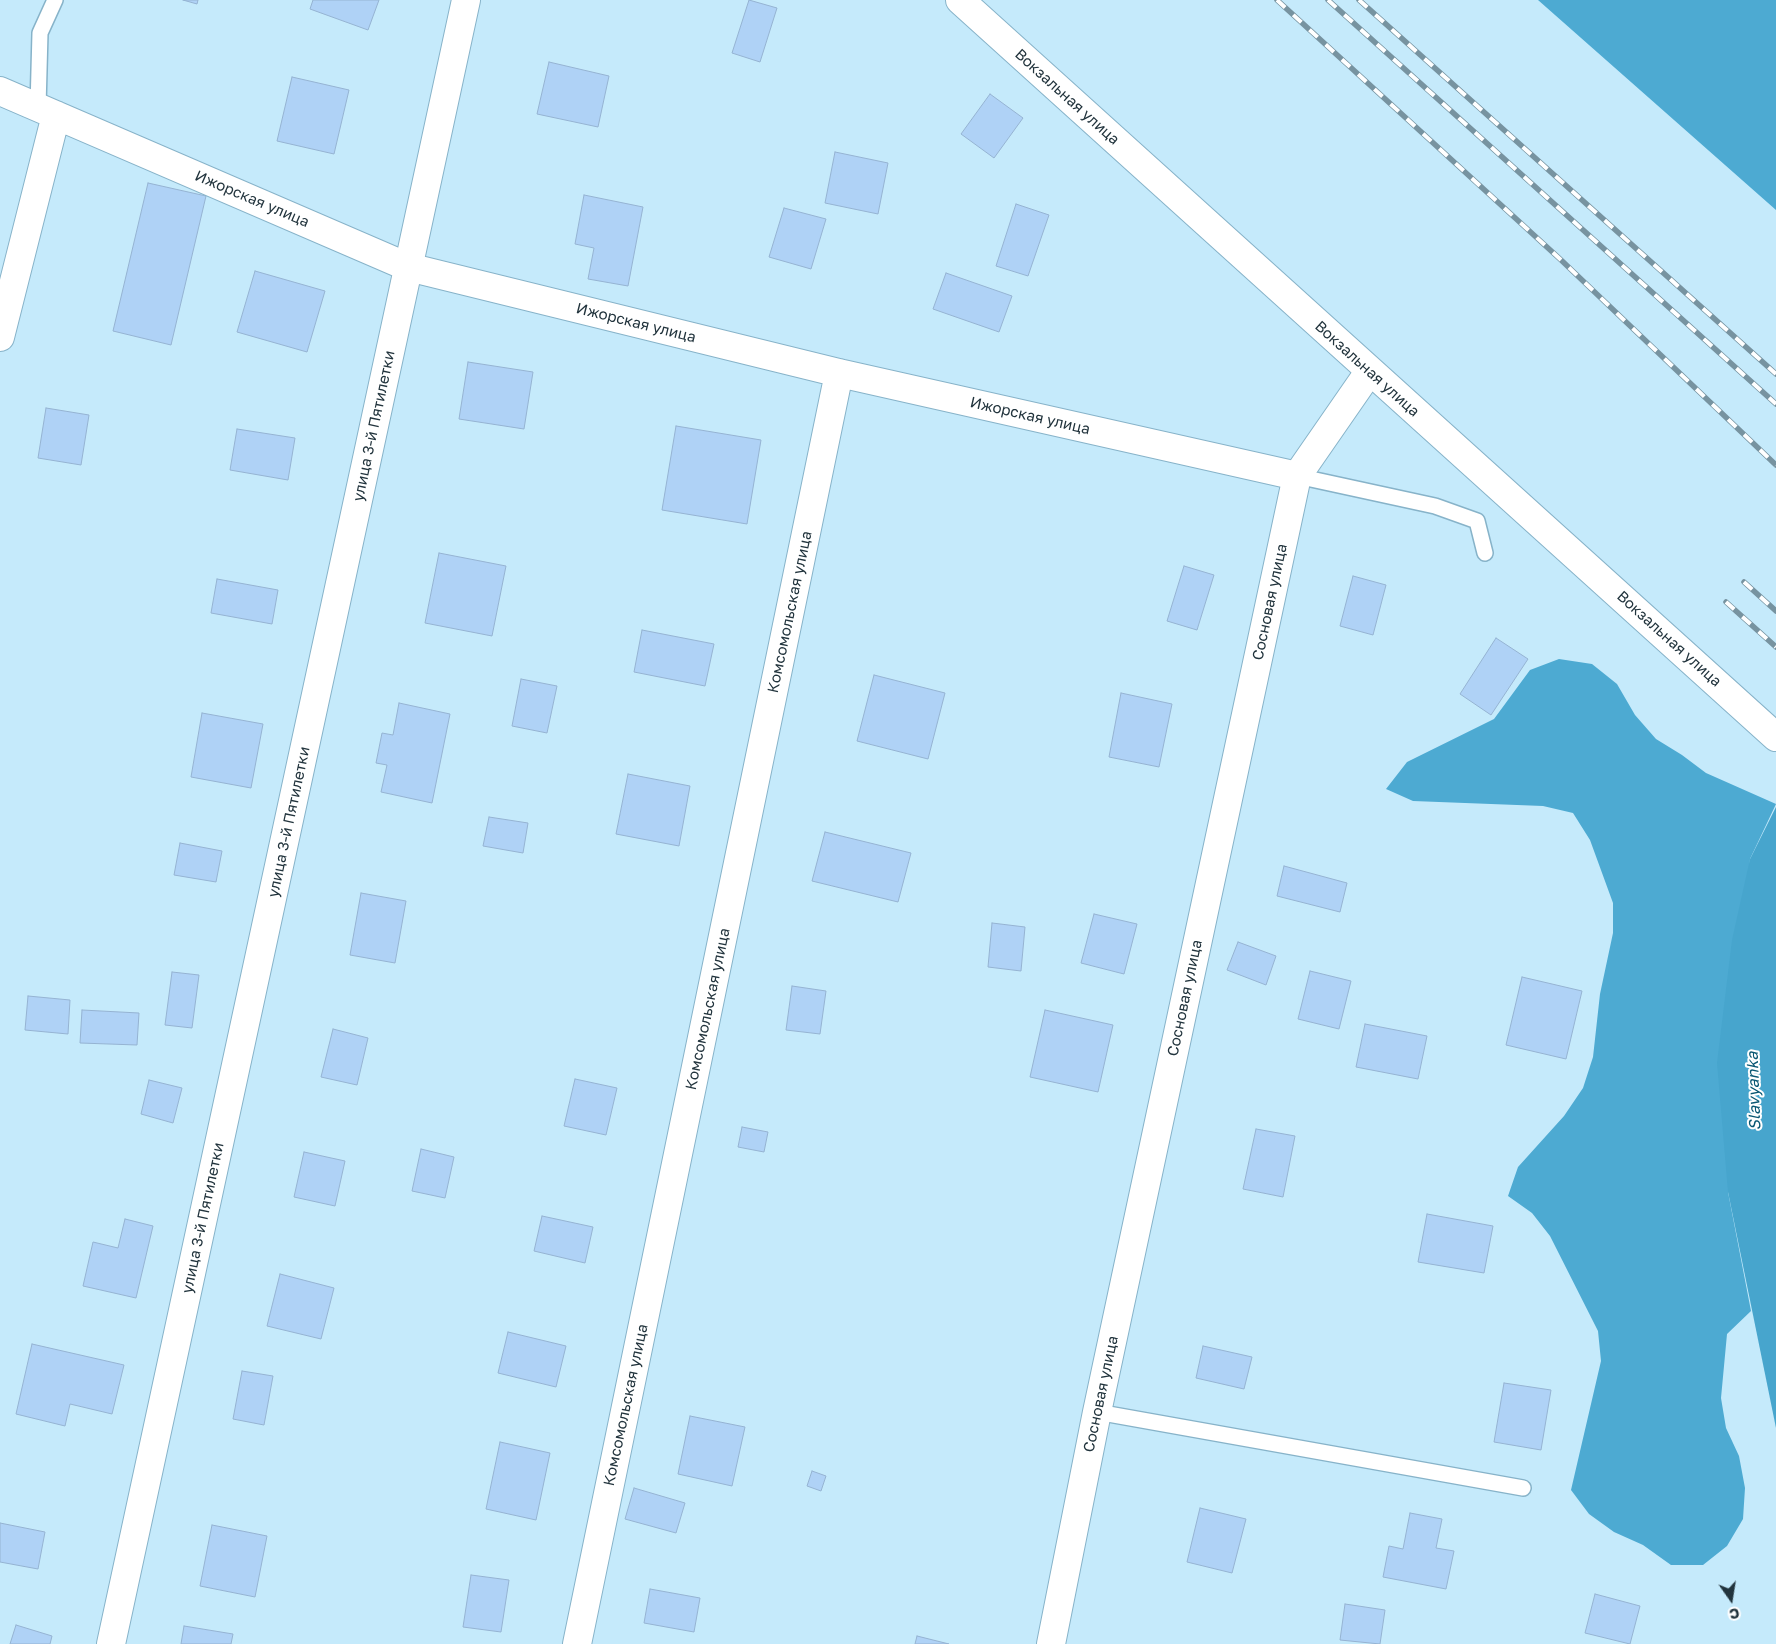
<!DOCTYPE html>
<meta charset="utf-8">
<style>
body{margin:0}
#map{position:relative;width:1776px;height:1644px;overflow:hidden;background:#c5eafb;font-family:"Golos Text",sans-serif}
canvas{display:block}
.north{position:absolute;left:1706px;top:1574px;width:50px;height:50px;-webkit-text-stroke:4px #fff;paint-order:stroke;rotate:167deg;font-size:14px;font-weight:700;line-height:20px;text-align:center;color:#22343d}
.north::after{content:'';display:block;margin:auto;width:18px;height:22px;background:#22343d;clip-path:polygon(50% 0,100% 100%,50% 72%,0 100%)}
</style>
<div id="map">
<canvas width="1776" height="1644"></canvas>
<div class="north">С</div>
</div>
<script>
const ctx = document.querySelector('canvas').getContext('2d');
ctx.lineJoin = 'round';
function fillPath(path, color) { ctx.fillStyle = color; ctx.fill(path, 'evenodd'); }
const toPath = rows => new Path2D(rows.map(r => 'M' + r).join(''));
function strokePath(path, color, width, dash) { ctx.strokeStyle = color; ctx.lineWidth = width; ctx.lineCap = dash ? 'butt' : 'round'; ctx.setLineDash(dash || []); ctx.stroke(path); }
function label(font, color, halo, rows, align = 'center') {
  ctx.font = font + ' "Golos Text",sans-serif'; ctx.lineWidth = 4; ctx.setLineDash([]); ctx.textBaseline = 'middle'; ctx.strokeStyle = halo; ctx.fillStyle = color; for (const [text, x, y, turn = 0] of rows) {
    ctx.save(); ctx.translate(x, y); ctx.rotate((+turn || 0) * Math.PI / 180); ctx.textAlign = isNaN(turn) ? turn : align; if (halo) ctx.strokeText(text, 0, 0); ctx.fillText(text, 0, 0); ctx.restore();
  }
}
fillPath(toPath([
 [1538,0,1776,0,1776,210],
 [1559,659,1592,664,1617,684,1635,715,1656,739,1682,755,1706,773,1776,804,1750,859,1728,1192,1751,1311,1727,1334,1721,1398,1726,1428,1739,1456,1745,1488,1743,1519,1727,1546,1703,1565,1671,1565,1643,1545,1614,1532,1589,1514,1571,1490,1601,1361,1598,1331,1550,1236,1532,1213,1508,1196,1518,1167,1564,1116,1583,1088,1593,1057,1600,994,1613,933,1613,903,1590,840,1573,813,1543,806,1413,801,1386,789,1407,762,1494,719,1530,670]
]), '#4daad2');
fillPath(toPath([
 [1776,807,1776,1428,1728,1192,1717,1063,1732,940,1750,859]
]), '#47a5cd');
const building = toPath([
 [183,0,198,0,197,4,183,0],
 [313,0,379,0,368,30,310,9,313,0],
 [749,0,777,8,760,62,732,53,749,0],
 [549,62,609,76,598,127,537,114,549,62],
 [292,77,349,90,334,154,277,141,292,77],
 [990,94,1023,118,994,158,961,134,990,94],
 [835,152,888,163,878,214,825,203,835,152],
 [148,183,206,196,171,345,113,331,148,183],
 [584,195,643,207,628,286,588,279,594,248,575,244,584,195],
 [1016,204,1049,215,1028,276,996,266,1016,204],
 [784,208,826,219,811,269,769,257,784,208],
 [255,271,325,291,307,352,237,332,255,271],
 [946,273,1012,296,999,332,933,309,946,273],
 [468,362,533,372,524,429,459,419,468,362],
 [46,408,89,415,81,465,38,458,46,408],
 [676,426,761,440,747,524,662,510,676,426],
 [237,429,295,438,288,480,230,470,237,429],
 [439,553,506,566,492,636,425,623,439,553],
 [1184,566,1214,575,1197,630,1167,621,1184,566],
 [1353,576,1386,585,1373,635,1340,626,1353,576],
 [217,579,278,590,272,624,211,613,217,579],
 [642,630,714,644,705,686,634,672,642,630],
 [1496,638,1528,659,1491,715,1460,694,1496,638],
 [874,675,945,693,928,759,857,741,874,675],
 [521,679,557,686,547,733,512,726,521,679],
 [1121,693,1172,704,1159,767,1109,757,1121,693],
 [399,703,450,714,432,803,381,792,387,765,376,763,382,733,393,735,399,703],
 [202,713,263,724,251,788,191,777,202,713],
 [628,774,690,786,679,846,616,834,628,774],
 [489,817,528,823,523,853,483,846,489,817],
 [825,832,911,853,898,902,812,881,825,832],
 [180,843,222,851,216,882,174,875,180,843],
 [1284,866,1347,883,1340,912,1277,896,1284,866],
 [361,893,406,901,395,963,350,955,361,893],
 [1094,914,1137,924,1124,974,1081,963,1094,914],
 [992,923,1025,927,1021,971,988,967,992,923],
 [1238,942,1276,956,1266,985,1227,970,1238,942],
 [1310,971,1351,981,1339,1029,1298,1019,1310,971],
 [172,972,199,975,192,1028,165,1025,172,972],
 [1522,977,1582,991,1566,1059,1506,1045,1522,977],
 [792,986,826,991,820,1034,786,1030,792,986],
 [28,996,70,1000,68,1034,25,1030,28,996],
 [82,1010,139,1013,137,1045,80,1043,82,1010],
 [1045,1010,1113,1025,1098,1092,1030,1077,1045,1010],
 [1365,1024,1427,1036,1418,1079,1356,1067,1365,1024],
 [333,1029,368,1038,357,1085,321,1077,333,1029],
 [575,1079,617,1088,606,1135,564,1126,575,1079],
 [149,1080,182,1088,173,1123,141,1114,149,1080],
 [742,1127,768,1132,764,1152,738,1147,742,1127],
 [1256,1129,1295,1136,1283,1197,1243,1189,1256,1129],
 [421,1149,454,1157,445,1198,412,1191,421,1149],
 [304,1152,345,1161,335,1206,294,1197,304,1152],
 [1427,1214,1493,1226,1484,1273,1418,1262,1427,1214],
 [542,1216,593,1227,585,1263,534,1251,542,1216],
 [125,1219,153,1226,136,1298,83,1286,93,1242,118,1248,125,1219],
 [280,1274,334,1288,321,1339,267,1326,280,1274],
 [508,1332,566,1346,556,1387,498,1373,508,1332],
 [32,1344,124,1365,112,1414,70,1404,65,1426,16,1414,32,1344],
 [1203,1346,1252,1357,1244,1389,1196,1378,1203,1346],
 [242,1371,273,1376,264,1425,233,1419,242,1371],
 [1504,1383,1551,1390,1541,1450,1494,1442,1504,1383],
 [690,1416,745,1427,732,1486,678,1474,690,1416],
 [500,1442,550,1453,536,1520,486,1509,500,1442],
 [812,1471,826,1476,821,1491,807,1486,812,1471],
 [634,1488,685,1503,676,1533,625,1519,634,1488],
 [1200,1508,1246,1519,1232,1573,1187,1562,1200,1508],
 [1410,1513,1442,1519,1436,1548,1454,1551,1446,1589,1383,1577,1389,1546,1403,1549,1410,1513],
 [0,1523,45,1532,38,1569,0,1562,0,1523],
 [212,1525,267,1536,255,1597,200,1586,212,1525],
 [471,1575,509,1580,501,1632,463,1627,471,1575],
 [650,1589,700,1598,694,1632,644,1623,650,1589],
 [1595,1594,1640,1606,1630,1644,1585,1633,1595,1594],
 [1345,1604,1385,1610,1380,1644,1340,1640,1345,1604],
 [16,1625,52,1636,50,1644,10,1644,16,1625],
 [184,1626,233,1634,231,1644,181,1644,184,1626],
 [917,1636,949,1644,915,1644,917,1636]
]);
fillPath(building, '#afd2f6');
strokePath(building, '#95b3d2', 1);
const service = toPath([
 [38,107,40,33,55,0],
 [1297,476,1435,506,1477,521,1485,553],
 [1097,1412,1523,1488]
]);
const minor = toPath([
 [0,91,408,267,839,373,1297,476],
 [0,337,56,115],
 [577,1644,839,373],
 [1051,1644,1097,1412,1297,476,1369,372]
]);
const tertiary = toPath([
 [960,0,1776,737],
 [111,1644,466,0]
]);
strokePath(service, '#87b3c9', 18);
strokePath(minor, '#87b3c9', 30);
strokePath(tertiary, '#87b3c9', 30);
strokePath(service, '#fff', 15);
strokePath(minor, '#fff', 28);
strokePath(tertiary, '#fff', 28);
const rail = toPath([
 [1277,0,1560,259,1776,465],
 [1328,0,1776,404],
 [1359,0,1776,374],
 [1744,582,1776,611],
 [1726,602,1776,647]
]);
strokePath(rail, '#7793a0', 5.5);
strokePath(rail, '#fff', 4, [11]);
label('15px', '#22343d', '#fff', [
 ["Вокзальная улица",1067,97,42],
 ["Ижорская улица",252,199,23],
 ["Ижорская улица",636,323,14],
 ["Вокзальная улица",1367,369,42],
 ["Ижорская улица",1030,416,13],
 ["улица 3-й Пятилетки",374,426,-78],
 ["Сосновая улица",1270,602,-78],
 ["Комсомольская улица",790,612,-78],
 ["Вокзальная улица",1669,639,42],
 ["улица 3-й Пятилетки",289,822,-78],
 ["Сосновая улица",1185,998,-78],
 ["Комсомольская улица",708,1009,-78],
 ["улица 3-й Пятилетки",203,1218,-78],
 ["Сосновая улица",1101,1394,-78],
 ["Комсомольская улица",626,1405,-78]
]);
label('italic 16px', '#095773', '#fff', [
 ["Slavyanka",1754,1091,-92]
]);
</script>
